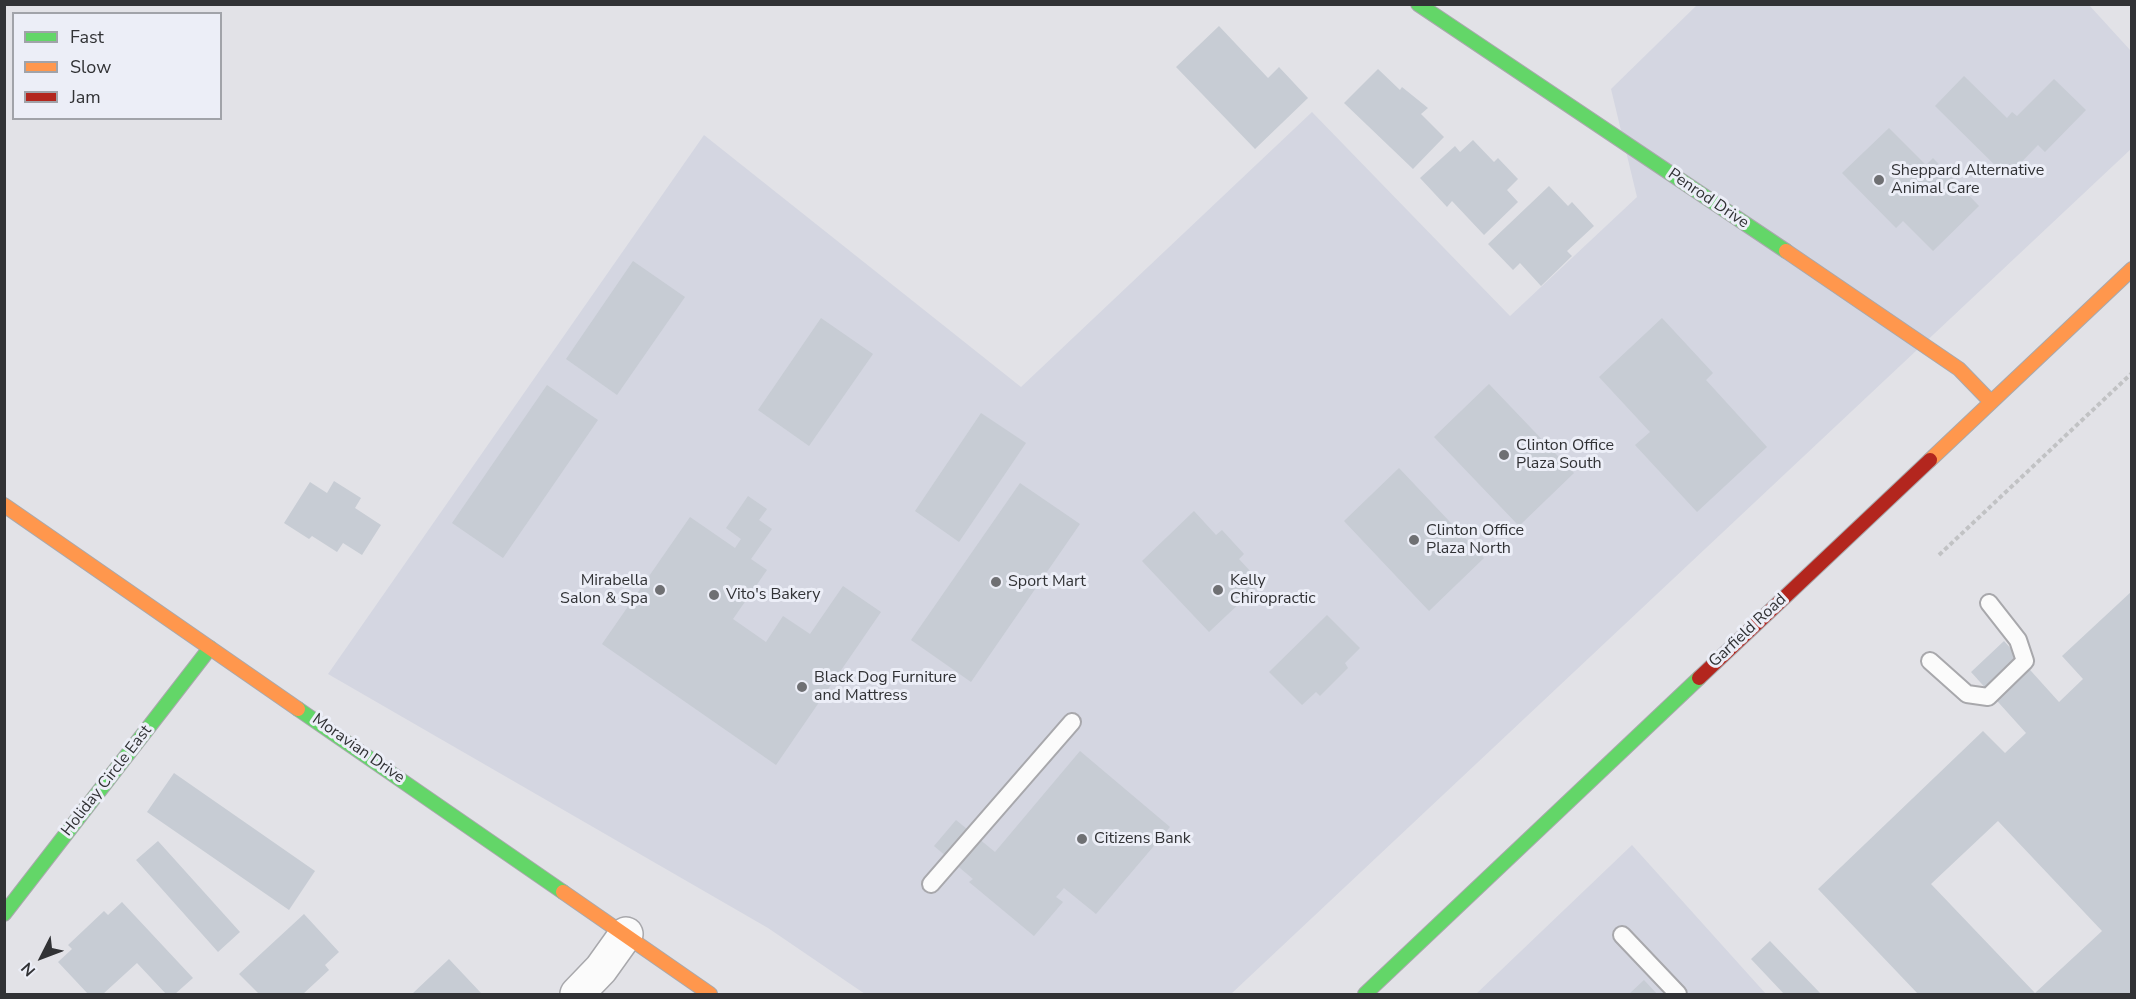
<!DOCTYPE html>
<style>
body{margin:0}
#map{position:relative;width:2136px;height:999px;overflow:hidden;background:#e2e2e7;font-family:"Nunito Sans",sans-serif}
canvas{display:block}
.frame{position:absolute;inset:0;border:6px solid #313235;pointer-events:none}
.legend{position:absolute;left:12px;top:12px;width:210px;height:108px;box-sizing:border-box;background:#eceef7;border:2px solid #a1a3a9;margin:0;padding:8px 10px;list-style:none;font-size:18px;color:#313235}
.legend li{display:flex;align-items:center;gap:12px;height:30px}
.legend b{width:30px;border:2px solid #a1a3a9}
.north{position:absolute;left:12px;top:927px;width:60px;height:60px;-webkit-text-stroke:4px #eceef7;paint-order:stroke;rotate:228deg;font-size:16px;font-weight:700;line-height:24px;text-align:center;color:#313235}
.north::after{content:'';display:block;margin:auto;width:21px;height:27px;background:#313235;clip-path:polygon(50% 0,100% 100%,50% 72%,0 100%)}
</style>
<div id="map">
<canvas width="2136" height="999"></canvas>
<div class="frame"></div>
<ul class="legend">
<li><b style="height:8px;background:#63d668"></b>Fast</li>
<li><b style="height:8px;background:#ff974d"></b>Slow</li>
<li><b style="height:8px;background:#b3261e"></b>Jam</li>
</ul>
<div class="north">N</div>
</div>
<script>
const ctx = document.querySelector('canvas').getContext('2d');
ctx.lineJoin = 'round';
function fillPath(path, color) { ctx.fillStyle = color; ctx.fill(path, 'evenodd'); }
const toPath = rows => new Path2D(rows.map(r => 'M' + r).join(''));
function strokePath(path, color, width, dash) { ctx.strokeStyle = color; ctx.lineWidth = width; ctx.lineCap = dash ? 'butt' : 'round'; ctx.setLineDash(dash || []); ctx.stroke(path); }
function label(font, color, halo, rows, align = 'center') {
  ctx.font = font + ' "Nunito Sans",sans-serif'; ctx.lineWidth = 6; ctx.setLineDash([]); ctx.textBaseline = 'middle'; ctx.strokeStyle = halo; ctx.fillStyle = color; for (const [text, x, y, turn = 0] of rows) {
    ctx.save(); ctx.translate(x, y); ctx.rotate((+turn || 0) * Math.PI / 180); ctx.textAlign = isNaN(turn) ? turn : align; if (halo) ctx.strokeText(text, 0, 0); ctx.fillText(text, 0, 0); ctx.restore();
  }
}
fillPath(toPath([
 [1697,5,2089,5,2131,51,2131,149,1231,994,865,994,768,928,328,674,704,135,1021,387,1312,112,1510,316,1637,197,1611,89],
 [1632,845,1766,994,1476,994]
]), '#d4d6e1');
fillPath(toPath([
 [1219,26,1268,78,1279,67,1308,98,1255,149,1176,67],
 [1378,69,1400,90,1402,87,1428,108,1421,114,1444,137,1413,169,1344,103],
 [1964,76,2007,118,2012,112,2017,116,2054,79,2086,110,2045,152,2038,145,2007,177,1935,106],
 [1889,128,1926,165,1933,158,1979,206,1933,251,1903,221,1896,228,1842,173],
 [1473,140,1494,162,1498,158,1518,179,1507,190,1518,202,1484,235,1452,201,1447,207,1420,178,1455,146,1460,152],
 [1549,186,1568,206,1572,202,1594,226,1567,251,1572,256,1541,286,1520,263,1513,270,1488,244],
 [633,261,685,297,617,395,566,359],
 [821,318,873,354,809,446,758,410],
 [1662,318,1713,373,1706,380,1767,447,1697,512,1635,445,1650,432,1599,377],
 [1489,384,1574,473,1519,526,1434,437],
 [547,385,598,420,503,558,452,523],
 [981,413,1026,443,959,542,915,511],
 [1399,468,1484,558,1429,611,1344,521],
 [334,481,361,498,355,508,381,525,362,555,343,543,337,552,312,536,309,539,284,523,310,482,327,493],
 [1020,483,1080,524,971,682,911,640],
 [748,496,767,509,759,520,772,529,751,559,767,570,733,619,766,642,783,616,810,634,843,586,881,612,776,765,602,644,690,517,735,548,741,539,726,528],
 [1194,511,1216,535,1222,530,1244,554,1239,559,1261,583,1209,632,1142,561],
 [2132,591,2132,994,1918,994,1818,889,1983,731,2005,753,2026,733,1971,672,2004,641,2059,702,2083,679,2062,656],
 [1998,821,2102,931,2035,993,1931,884],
 [1327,615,1360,648,1345,663,1348,668,1320,696,1316,692,1302,705,1269,672],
 [1080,751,1170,827,1096,914,1064,888,1056,897,1063,902,1034,936,969,882,973,879,934,846,956,820,995,852],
 [174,773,315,871,289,910,147,812],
 [158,841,240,932,218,952,136,860],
 [122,902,193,978,175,994,166,994,137,963,103,994,88,994,58,962,72,949,68,945,104,911,108,915],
 [304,914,339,952,325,965,329,970,303,994,259,994,239,974],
 [1770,941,1821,994,1784,994,1751,959],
 [449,959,481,993,480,994,412,994],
 [1644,980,1657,994,1629,994]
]), '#c7ccd4');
const lane = toPath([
 [1930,661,1967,694,1988,697,2025,661,2018,640,1989,603],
 [931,884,1072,722],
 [1622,935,1678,994]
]);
const street = toPath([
 [577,994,601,969,626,934]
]);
const fast = toPath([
 [1418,4,1786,251],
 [298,709,563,892],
 [4,914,210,648],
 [1365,994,1699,678]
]);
const slow = toPath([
 [1786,251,1959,369,1991,402],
 [1930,460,2132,269],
 [4,505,298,709],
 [563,892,710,994]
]);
const jam = toPath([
 [1699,678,1930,460]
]);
strokePath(lane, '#a8a8ac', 20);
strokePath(street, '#a8a8ac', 36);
strokePath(fast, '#a8a8ac', 16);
strokePath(slow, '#a8a8ac', 16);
strokePath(jam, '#a8a8ac', 16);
strokePath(toPath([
 [1939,555,2132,373]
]), '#c1c2c4', 4, [4.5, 3]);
strokePath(lane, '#fbfbfb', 16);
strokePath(street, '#fbfbfb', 33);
strokePath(fast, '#63d668', 14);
strokePath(slow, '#ff974d', 14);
strokePath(jam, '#b3261e', 14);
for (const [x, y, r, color] of [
 [1879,180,6,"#6f7073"],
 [1504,455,6,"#6f7073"],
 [1414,540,6,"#6f7073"],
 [996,582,6,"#6f7073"],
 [660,590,6,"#6f7073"],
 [1218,590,6,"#6f7073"],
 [714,595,6,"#6f7073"],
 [802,687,6,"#6f7073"],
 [1082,839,6,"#6f7073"]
]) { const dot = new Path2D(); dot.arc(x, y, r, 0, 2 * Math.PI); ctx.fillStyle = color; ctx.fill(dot); strokePath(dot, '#eceef7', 2); }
label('16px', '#313235', '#eceef7', [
 ["Sheppard Alternative",1891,171],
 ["Animal Care",1891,189],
 ["Clinton Office",1516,446],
 ["Plaza South",1516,464],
 ["Clinton Office",1426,531],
 ["Plaza North",1426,549],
 ["Mirabella",648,581,"right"],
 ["Salon & Spa",648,599,"right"],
 ["Kelly",1230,581],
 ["Chiropractic",1230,599],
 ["Sport Mart",1008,582],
 ["Vito's Bakery",726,595],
 ["Black Dog Furniture",814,678],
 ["and Mattress",814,696],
 ["Citizens Bank",1094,839]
], 'left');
label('16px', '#313235', '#eceef7', [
 ["Penrod Drive",1708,199,34],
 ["Garfield Road",1748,631,-43],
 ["Moravian Drive",358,749,35],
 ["Holiday Circle East",107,781,-52]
]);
</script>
